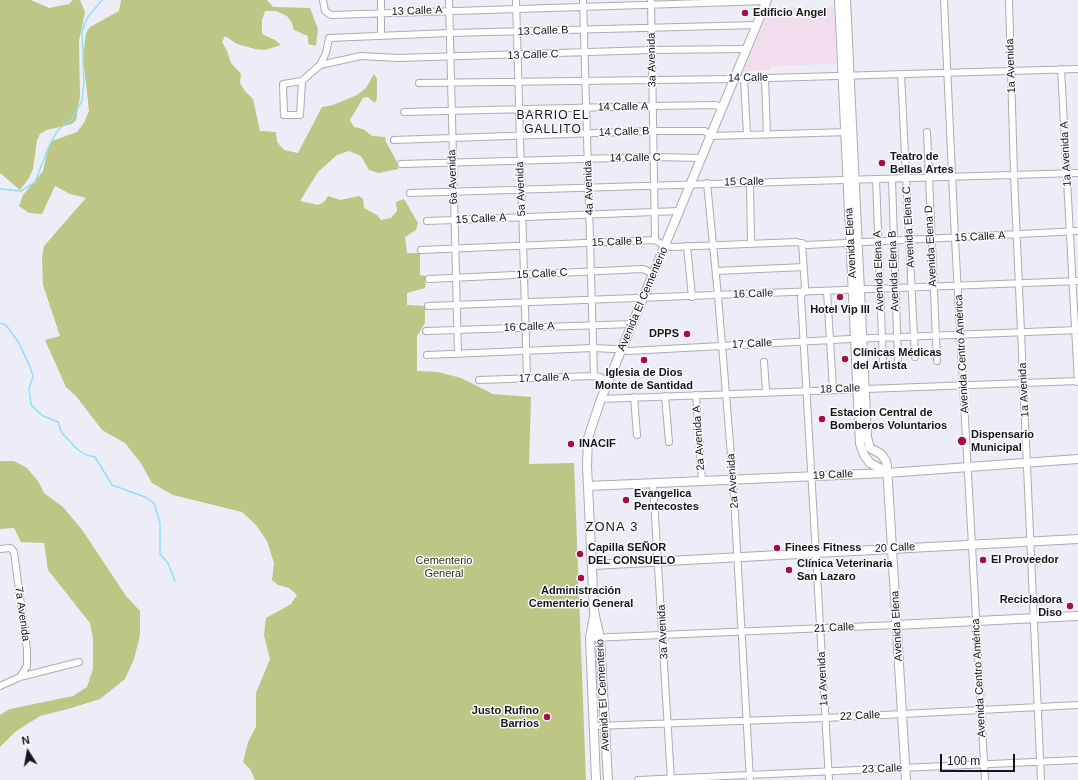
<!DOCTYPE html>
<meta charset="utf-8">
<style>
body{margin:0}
#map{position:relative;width:1078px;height:780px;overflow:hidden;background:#ecedf7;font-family:Arial,sans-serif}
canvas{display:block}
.north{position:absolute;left:8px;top:732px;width:40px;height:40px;-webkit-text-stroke:3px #fafbff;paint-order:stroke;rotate:349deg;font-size:11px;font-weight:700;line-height:16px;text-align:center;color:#161619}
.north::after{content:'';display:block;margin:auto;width:14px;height:18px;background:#161619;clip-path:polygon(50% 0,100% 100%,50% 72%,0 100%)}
.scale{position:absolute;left:940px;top:754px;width:75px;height:18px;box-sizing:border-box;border:2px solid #161619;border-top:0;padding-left:5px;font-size:12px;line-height:14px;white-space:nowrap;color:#161619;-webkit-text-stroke:3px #fafbff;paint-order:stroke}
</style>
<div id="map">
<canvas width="1078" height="780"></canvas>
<div class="north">N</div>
<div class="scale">100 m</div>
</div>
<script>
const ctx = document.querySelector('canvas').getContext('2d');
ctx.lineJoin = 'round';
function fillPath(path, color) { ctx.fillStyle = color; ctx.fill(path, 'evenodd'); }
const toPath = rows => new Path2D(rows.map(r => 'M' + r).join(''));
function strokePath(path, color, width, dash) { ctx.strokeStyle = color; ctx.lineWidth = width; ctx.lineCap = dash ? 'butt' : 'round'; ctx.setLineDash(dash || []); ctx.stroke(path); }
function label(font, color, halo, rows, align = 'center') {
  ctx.font = font + ' Arial,sans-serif'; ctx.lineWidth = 3; ctx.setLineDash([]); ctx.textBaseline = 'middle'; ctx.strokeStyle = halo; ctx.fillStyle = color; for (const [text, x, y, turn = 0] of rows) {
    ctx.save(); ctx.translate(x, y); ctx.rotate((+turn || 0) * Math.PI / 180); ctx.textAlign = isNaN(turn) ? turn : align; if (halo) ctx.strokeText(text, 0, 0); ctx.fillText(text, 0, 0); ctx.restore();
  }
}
fillPath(toPath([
 [834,7,836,64,771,66,770,70,744,71,770,9]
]), '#f2ddec');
fillPath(toPath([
 [0,0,31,0,49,8,69,4,73,0,80,0,85,12,79,41,80,96,76,120,72,124,47,130,40,134,37,140,33,169,29,178,20,190,0,173],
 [121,0,267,0,273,7,310,8,318,29,316,46,308,44,308,36,294,30,292,23,287,16,276,11,265,11,262,20,262,34,275,40,281,45,265,50,255,49,237,44,225,36,222,42,227,51,231,63,241,74,240,83,245,91,253,99,260,131,276,132,277,142,284,150,298,153,322,107,333,105,357,95,366,88,374,74,377,79,377,98,375,103,368,97,363,98,350,120,354,127,363,129,372,136,385,137,386,142,396,160,398,169,379,173,369,170,361,156,349,151,337,155,318,172,300,201,318,205,324,202,328,196,340,200,359,196,363,199,364,208,377,215,381,220,391,218,397,211,396,202,404,199,418,223,416,230,405,237,407,253,420,253,420,275,426,276,425,288,407,293,407,305,425,306,425,323,417,336,417,371,438,372,461,378,493,394,531,397,529,464,574,463,586,780,255,780,250,769,243,762,248,742,256,727,256,693,270,659,264,635,266,618,291,604,297,595,289,588,278,585,272,580,274,563,267,541,256,525,242,512,173,495,152,483,140,462,125,443,102,430,76,396,66,387,45,340,60,336,43,285,42,258,44,246,86,198,70,194,55,186,42,214,29,213,19,206,23,195,43,171,48,148,52,141,77,132,84,123,89,111,83,56,86,33,90,27,119,11],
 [0,461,14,461,27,468,38,481,44,493,63,507,83,531,126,596,140,611,140,635,134,659,125,679,100,699,68,709,40,716,15,732,0,747,0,715,10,709,73,696,87,687,93,669,93,639,90,623,48,570,44,543,21,542,14,528,0,529]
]), '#bdc684');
strokePath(toPath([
 [0,189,21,191,35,182,49,146,58,130,72,119,82,101,84,82,82,31,87,18,102,0],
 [0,323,6,325,19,343,30,367,33,376,29,389,31,405,43,416,58,422,62,433,77,449,86,455,95,457,112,485,145,497,154,503,160,523,160,554,168,563,175,581]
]), '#91defe', 1.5);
const minor = toPath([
 [323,0,325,11,331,15,767,1],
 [381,0,381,35],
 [449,0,458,354],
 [516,0,527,378],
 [583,0,594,376],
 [651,0,655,240],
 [944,0,955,239,985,780],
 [1009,0,1014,175,1041,780],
 [320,65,361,56,398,58,652,50,746,49],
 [1061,69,1078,382],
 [901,74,915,357],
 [744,78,747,135],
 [765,78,767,135],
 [302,81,283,84,284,115,300,115,302,81,320,65,326,53,329,38,450,33,757,25],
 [419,83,734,79,1078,69],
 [404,112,653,106,715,105,722,107],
 [927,132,937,361],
 [394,140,653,131,705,131,711,136,849,132],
 [401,164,654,157,702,158],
 [876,179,883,364],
 [892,179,898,364],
 [750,182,751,243],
 [707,183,718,296,733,480,750,780],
 [410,193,1078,173],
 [427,221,679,211],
 [802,243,805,287,801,297,829,780],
 [687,246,692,297],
 [421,250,655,240,665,246,673,247,797,242,807,245,1078,231],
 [716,271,804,267],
 [429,279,643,269,654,274],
 [827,291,833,389],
 [428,306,1078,281],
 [426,331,632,324],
 [427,355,593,348,614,349,629,351,850,339,1078,330],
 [764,362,766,391],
 [479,380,594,376,600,377,608,382],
 [696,395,702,481],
 [665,396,669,442],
 [634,397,637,435],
 [601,399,1078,381],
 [653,483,671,780],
 [0,549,11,548,14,552,27,650,27,666,20,677],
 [590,638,896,625],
 [0,686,20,677,79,662],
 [594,726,825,718,1078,705],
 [638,780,1078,760]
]);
const major = toPath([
 [839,0,860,444,864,455,870,463,887,472],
 [846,0,867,437,870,448,881,454,886,461,887,466,906,780],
 [588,486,887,473,1078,459],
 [593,565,1078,539],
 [594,616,590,638,596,780],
 [896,625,1078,616],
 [608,780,600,638,594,611,587,466,588,438,601,399,767,0]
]);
strokePath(minor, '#acacb5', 8);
strokePath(major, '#acacb5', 10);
strokePath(minor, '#fff', 6);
strokePath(major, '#fff', 8);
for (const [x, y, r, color] of [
 [745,13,4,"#a50e46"],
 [882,163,4,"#a50e46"],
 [840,297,4,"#a50e46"],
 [687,334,4,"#a50e46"],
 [845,359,4,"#a50e46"],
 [644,360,4,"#a50e46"],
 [822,419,4,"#a50e46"],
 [962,441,5,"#a50e46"],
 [571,444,4,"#a50e46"],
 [626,500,4,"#a50e46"],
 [777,548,4,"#a50e46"],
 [580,554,4,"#a50e46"],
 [983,560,4,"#a50e46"],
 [789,570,4,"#a50e46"],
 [581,578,4,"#a50e46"],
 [1070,606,4,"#a50e46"],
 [547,717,4,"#a50e46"]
]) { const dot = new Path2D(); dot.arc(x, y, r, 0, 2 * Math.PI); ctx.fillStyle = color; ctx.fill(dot); strokePath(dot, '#fafbff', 1.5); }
label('11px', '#161619', '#fafbff', [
 ["13 Calle A",417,11,-2],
 ["13 Calle B",543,31,-2],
 ["13 Calle C",533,55,-2],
 ["3a Avenida",652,60,-91],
 ["1a Avenida",1011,66,-92],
 ["14 Calle",748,78,-1],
 ["14 Calle A",623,107,-1],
 ["14 Calle B",624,132,-2],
 ["1a Avenida A",1066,154,-93],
 ["14 Calle C",635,158,-1],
 ["6a Avenida",453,177,-92],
 ["15 Calle",744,182,-1],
 ["4a Avenida",589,188,-92],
 ["5a Avenida",521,189,-92],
 ["15 Calle A",481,219,-3],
 ["Avenida Elena C",909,227,-93],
 ["15 Calle A",980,237,-3],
 ["15 Calle B",617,242,-2],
 ["Avenida Elena",851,243,-93],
 ["Avenida Elena D",931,246,-93],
 ["Avenida Elena A",879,271,-92],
 ["Avenida Elena B",894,271,-92],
 ["15 Calle C",542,274,-3],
 ["16 Calle",753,294,-2],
 ["Avenida El Cementerio",643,299,-67],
 ["16 Calle A",529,327,-2],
 ["17 Calle",752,344,-3],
 ["Avenida Centro América",962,354,-93],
 ["17 Calle A",544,378,-2],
 ["18 Calle",840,389,-2],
 ["1a Avenida",1024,390,-93],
 ["2a Avenida A",699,438,-94],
 ["19 Calle",833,475,-3],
 ["2a Avenida",733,481,-94],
 ["20 Calle",895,548,-3],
 ["7a Avenida",22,614,82],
 ["Avenida Elena",897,626,-93],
 ["21 Calle",834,628,-3],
 ["3a Avenida",663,632,-93],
 ["Avenida Centro América",979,678,-93],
 ["1a Avenida",823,679,-93],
 ["Avenida El Cementerio",603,695,-93],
 ["22 Calle",860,716,-3],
 ["23 Calle",882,769,-2]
]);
label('bold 11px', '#161619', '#fafbff', [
 ["Edificio Angel",753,13],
 ["Teatro de",890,157],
 ["Bellas Artes",890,170],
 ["Hotel Vip III",840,310,"center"],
 ["DPPS",679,334,"right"],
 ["Clínicas Médicas",853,353],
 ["del Artista",853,366],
 ["Iglesia de Dios",644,373,"center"],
 ["Monte de Santidad",644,386,"center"],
 ["Estacion Central de",830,413],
 ["Bomberos Voluntarios",830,426],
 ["Dispensario",971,435],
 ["Municipal",971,448],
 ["INACIF",579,444],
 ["Evangelica",634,494],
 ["Pentecostes",634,507],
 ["Capilla SEÑOR",588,548],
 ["DEL CONSUELO",588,561],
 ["Finees Fitness",785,548],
 ["El Proveedor",991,560],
 ["Clínica Veterinaria",797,564],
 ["San Lazaro",797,577],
 ["Administración",581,591,"center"],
 ["Cementerio General",581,604,"center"],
 ["Recicladora",1062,600,"right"],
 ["Diso",1062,613,"right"],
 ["Justo Rufino",539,711,"right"],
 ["Barrios",539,724,"right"]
], 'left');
label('11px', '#313511', '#fafbff', [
 ["Cementerio",444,561],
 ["General",444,574]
]);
ctx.letterSpacing = '1px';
label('12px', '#161619', '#fafbff', [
 ["BARRIO EL",553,116],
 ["GALLITO",553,130]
]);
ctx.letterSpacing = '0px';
ctx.letterSpacing = '1px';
label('13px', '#161619', '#fafbff', [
 ["ZONA 3",612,527]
]);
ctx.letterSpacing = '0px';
</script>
